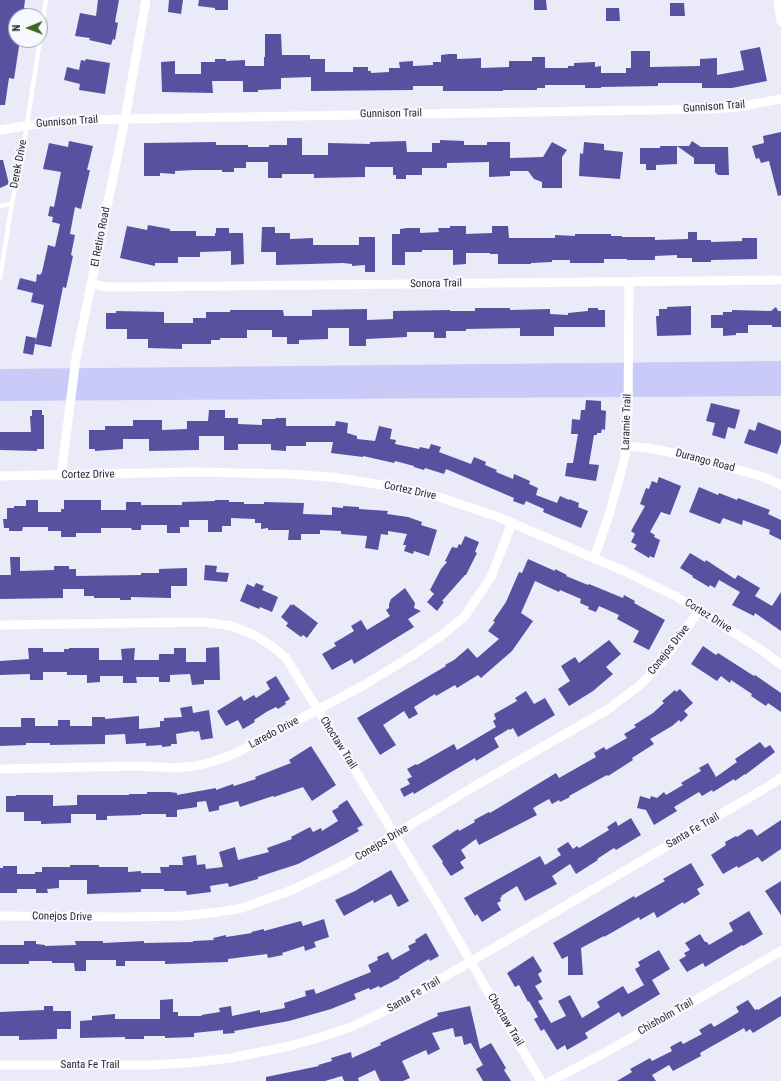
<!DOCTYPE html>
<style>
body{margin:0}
#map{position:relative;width:781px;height:1081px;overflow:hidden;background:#eaeaf9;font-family:"Roboto Condensed",sans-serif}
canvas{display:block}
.north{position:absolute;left:8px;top:8px;width:40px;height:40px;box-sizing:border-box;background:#f8f9ff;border:1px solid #a5a6ab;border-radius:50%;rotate:269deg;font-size:11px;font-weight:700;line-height:16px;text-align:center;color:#29292e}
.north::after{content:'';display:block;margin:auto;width:14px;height:18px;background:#3e6622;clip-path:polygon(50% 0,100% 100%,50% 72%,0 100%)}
</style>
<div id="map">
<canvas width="781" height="1081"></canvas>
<div class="north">N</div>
</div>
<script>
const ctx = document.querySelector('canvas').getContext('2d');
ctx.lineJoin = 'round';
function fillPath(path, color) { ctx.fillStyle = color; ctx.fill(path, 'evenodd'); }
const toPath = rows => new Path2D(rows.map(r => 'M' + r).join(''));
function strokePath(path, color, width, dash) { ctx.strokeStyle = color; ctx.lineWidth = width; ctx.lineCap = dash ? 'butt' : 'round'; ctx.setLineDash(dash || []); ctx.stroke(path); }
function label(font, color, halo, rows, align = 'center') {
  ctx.font = font + ' "Roboto Condensed",sans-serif'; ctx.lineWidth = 4; ctx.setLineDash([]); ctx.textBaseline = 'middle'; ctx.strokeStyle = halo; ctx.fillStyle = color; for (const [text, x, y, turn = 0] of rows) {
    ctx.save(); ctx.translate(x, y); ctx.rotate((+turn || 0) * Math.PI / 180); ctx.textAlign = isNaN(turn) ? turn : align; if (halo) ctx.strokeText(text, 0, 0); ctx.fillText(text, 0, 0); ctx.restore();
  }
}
fillPath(toPath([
 [781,361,781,396,0,401,0,369]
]), '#c9caf7');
fillPath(toPath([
 [0,0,25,0,24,8,27,8,25,16,16,16,16,40,20,40,14,79,9,78,5,105,0,105],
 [98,0,119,0,115,22,118,23,115,40,113,39,111,45,89,40,90,38,75,36,80,13,96,16],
 [169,0,183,0,181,14,168,12],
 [199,0,228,0,228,10,215,10,215,8,198,6],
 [534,0,546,0,547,10,534,10],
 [670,3,684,3,685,16,670,16],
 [606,8,619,8,620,21,606,21],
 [265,34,281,34,282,55,310,55,310,59,325,59,325,72,353,72,353,67,368,67,368,71,371,71,371,73,389,72,389,68,400,68,399,62,413,61,413,66,433,65,433,62,441,62,441,55,449,54,457,54,457,59,481,58,481,68,509,67,509,61,532,61,532,57,545,57,545,68,568,68,568,66,574,66,574,63,595,62,595,67,601,66,601,73,626,73,626,68,631,68,631,51,650,51,650,67,700,66,700,59,717,58,717,75,744,70,740,51,760,47,767,81,732,88,702,88,702,83,658,83,658,86,601,87,601,88,585,88,585,85,545,85,545,88,537,88,537,90,503,90,503,91,443,91,443,86,413,86,413,90,311,91,311,77,281,78,281,89,258,90,258,92,243,92,243,81,212,81,213,93,162,92,161,62,175,61,175,74,201,74,201,62,215,62,215,59,226,59,226,61,245,60,245,66,264,66,264,57,265,57],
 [86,59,110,63,105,94,79,90,80,84,64,80,67,67,79,70,81,60,85,61],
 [781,132,781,195,778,196,769,161,761,163,759,158,756,159,752,146,764,143,763,136],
 [287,138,302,138,302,155,328,155,328,143,370,144,370,142,406,141,407,152,432,152,432,143,440,143,440,140,464,141,464,145,487,145,487,142,510,142,510,158,543,157,552,142,567,150,562,157,562,188,542,188,542,182,534,179,528,171,510,171,510,176,489,177,489,162,447,163,447,168,422,168,422,175,406,175,406,179,396,179,396,175,393,175,393,167,365,167,365,177,314,178,314,174,282,174,282,178,268,178,268,162,246,162,246,168,234,168,234,172,222,172,222,170,195,170,175,171,175,174,160,173,160,176,144,176,144,143,216,142,216,145,248,145,248,147,269,147,269,145,287,145],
 [69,141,93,146,87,170,90,170,81,209,75,207,70,234,75,235,71,255,73,256,66,288,63,287,51,347,35,344,44,305,31,302,33,293,17,289,20,278,36,282,37,274,40,275,42,272,48,245,55,247,60,224,52,222,53,217,48,216,50,206,54,207,61,172,43,169,49,143,68,147],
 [692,141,701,147,728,147,729,175,718,175,715,172,715,164,694,164,694,158,677,146,677,164,656,165,656,170,646,170,646,164,640,164,640,148,660,148,660,146,689,146],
 [584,142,604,144,604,150,623,152,620,179,579,176,580,153,583,154],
 [0,160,3,160,9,184,0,188],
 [148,225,170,229,170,231,196,231,196,236,215,236,215,233,216,233,216,228,229,228,229,233,243,233,244,264,231,265,231,251,200,252,200,257,178,257,178,263,155,263,155,266,120,258,127,226,147,230],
 [450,226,466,226,466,234,492,233,492,226,508,226,509,238,555,238,555,235,575,236,575,234,611,234,611,236,622,236,622,237,655,237,655,240,688,239,688,232,697,232,697,240,711,240,711,242,742,241,742,238,757,238,757,259,711,260,711,262,692,262,692,258,677,258,677,255,655,256,655,260,627,260,627,259,604,259,604,263,570,263,570,260,552,260,552,262,531,263,531,264,498,264,498,254,490,254,490,253,466,253,466,264,453,265,453,250,422,250,422,252,405,252,405,265,392,265,392,234,400,234,400,229,407,228,420,228,420,233,439,232,438,228,450,228],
 [262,227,275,227,275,233,290,233,290,239,313,238,313,245,359,245,359,237,375,237,375,272,365,272,365,265,352,266,352,264,343,263,276,265,276,252,261,252],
 [691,306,691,335,657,336,656,316,659,316,659,309,667,309,667,307],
 [776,307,778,311,781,311,781,327,772,327,772,325,748,325,748,333,736,333,736,335,723,336,723,328,711,328,711,315,723,315,723,312,732,312,732,310,771,311],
 [475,308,510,308,510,310,550,309,550,314,568,315,568,313,588,311,588,308,598,308,598,310,605,310,605,327,554,327,554,336,520,336,520,328,466,329,466,331,446,331,446,338,434,338,434,332,407,332,407,337,366,339,366,346,349,346,349,328,328,328,328,339,299,340,299,344,287,344,287,337,272,337,272,330,247,330,247,338,220,338,220,340,211,340,211,344,182,344,182,349,148,348,148,339,127,339,127,329,106,329,106,313,116,313,116,311,164,312,164,323,193,323,193,318,206,318,206,312,230,312,230,310,283,310,284,316,312,316,312,310,367,309,367,320,393,319,393,311,450,310,450,311,475,311],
 [26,336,36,338,33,355,23,353],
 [586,400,601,401,601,410,606,411,605,430,602,429,601,433,597,433,597,435,594,435,589,464,599,465,596,481,565,476,567,463,573,463,578,434,571,434,572,419,580,420,581,410,585,410],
 [711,403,740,410,735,429,728,427,725,439,712,435,715,423,706,421],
 [32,410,42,410,42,415,44,415,44,449,37,449,37,451,0,450,0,432,31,432,30,416,32,416],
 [209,410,225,410,225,418,238,418,238,424,262,425,262,419,275,419,276,418,286,418,286,426,335,426,336,421,348,423,347,433,357,436,357,439,375,441,379,426,392,429,390,439,396,440,395,444,419,449,420,447,429,449,431,444,441,447,439,452,471,464,474,457,486,462,485,465,497,470,496,472,513,479,514,474,530,481,529,484,538,488,536,495,557,503,560,496,569,500,569,499,579,503,578,507,588,511,581,528,543,512,544,509,526,501,524,505,513,501,514,498,446,469,444,474,425,468,424,470,414,467,414,466,395,461,394,463,363,456,363,457,331,453,333,442,306,442,306,446,286,446,286,451,271,450,271,444,238,444,238,450,224,450,224,436,199,436,199,450,149,451,149,439,123,439,123,449,95,451,95,449,89,449,89,430,105,430,105,426,133,426,133,420,162,420,162,430,187,429,187,421,208,421],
 [758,422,781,431,781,443,777,454,744,443,749,429,755,431],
 [659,477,681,486,670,515,661,512,650,532,655,535,654,537,660,540,654,558,650,556,649,558,634,549,637,545,631,542,635,534,631,531,645,506,640,504,646,488,649,489,652,481,657,483],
 [699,487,718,495,719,493,737,500,738,498,770,510,768,514,781,520,781,540,769,534,770,530,743,520,742,525,723,518,720,524,689,512],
 [26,500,38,500,38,512,61,512,61,509,64,509,64,500,101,500,101,510,126,510,126,502,141,502,141,505,182,505,182,502,215,501,215,500,229,500,229,502,244,502,244,504,264,504,264,502,304,503,303,514,332,515,332,507,343,508,343,506,359,507,359,509,388,511,387,514,408,517,422,522,421,525,437,530,429,556,414,551,413,554,404,551,406,545,403,545,407,534,388,531,388,535,381,534,378,550,365,548,367,536,341,534,341,531,320,530,320,534,301,534,301,540,288,540,289,530,268,530,268,528,261,529,261,523,255,523,255,519,231,518,231,526,222,526,222,532,208,532,208,520,189,520,189,527,180,527,180,533,167,533,167,525,141,525,141,530,132,530,131,528,101,528,101,533,76,533,76,537,61,537,61,531,48,531,48,527,23,527,22,531,9,531,9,528,4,528,3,519,7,519,7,508,14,508,14,506,26,506],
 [465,536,479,542,475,552,477,553,466,575,465,575,442,601,444,602,437,611,427,602,434,594,430,590,441,569,447,562,445,561,452,547,457,548,459,544,461,545],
 [690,553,705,562,706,560,735,579,738,575,760,588,755,596,772,606,781,592,781,631,755,613,754,616,732,605,740,592,719,580,715,588,710,585,709,587,692,577,693,576,680,568],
 [10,557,20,557,20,571,54,570,54,566,69,566,69,569,76,569,76,576,141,575,141,573,159,573,159,569,187,568,187,586,171,586,171,598,131,597,131,600,120,600,120,598,94,598,94,596,84,596,84,589,63,589,63,598,0,599,0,575,11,575],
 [528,559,555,571,555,569,567,575,566,576,588,585,589,584,623,598,624,595,635,601,634,603,665,620,649,650,633,642,639,631,617,619,619,615,599,606,596,612,588,609,589,607,580,603,581,599,560,590,559,592,535,581,521,613,533,621,512,651,481,678,478,675,457,688,455,685,436,696,435,694,414,707,418,714,409,719,404,711,383,725,396,745,380,755,357,718,446,666,445,665,454,660,468,648,477,658,499,639,488,631,495,622,493,621,506,602,519,572,522,573],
 [205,565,217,566,216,572,229,573,227,582,204,580],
 [256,583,264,586,262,590,278,597,272,612,260,607,259,609,240,601,247,584,254,587],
 [405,588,415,603,414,608,421,611,408,619,414,627,354,664,352,659,332,670,322,654,336,646,334,643,354,631,351,626,361,620,367,630,390,616,386,610,389,608,389,604,391,599],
 [291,604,292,606,293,604,318,623,307,638,303,635,301,637,286,626,288,623,281,617],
 [609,640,621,654,606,667,613,674,593,691,569,706,558,689,570,681,561,666,575,657,579,663],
 [703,646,716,655,718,653,754,676,755,675,781,693,781,712,768,703,766,706,751,696,752,694,731,680,730,683,721,676,717,681,691,664],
 [219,647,220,680,204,680,204,684,192,685,190,674,170,675,170,682,159,682,159,677,136,677,137,683,123,683,123,676,100,676,100,682,87,683,87,675,67,675,67,672,43,672,43,680,30,680,30,674,0,675,0,661,29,659,28,648,43,648,43,652,64,652,64,649,69,649,69,648,99,648,99,660,122,660,121,649,135,648,134,660,159,660,159,654,174,654,174,648,186,648,186,662,206,662,206,648],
 [276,676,290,699,285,702,286,704,278,709,276,707,268,711,254,720,255,722,243,729,238,720,226,726,217,711,241,696,244,701,254,695,256,698,270,689,266,682],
 [680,689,693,703,684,711,688,715,681,722,679,720,672,726,650,739,654,744,632,758,633,760,608,776,607,775,569,796,570,797,560,802,559,800,552,804,549,799,533,808,537,815,479,845,476,839,461,850,466,858,460,862,464,868,451,876,442,863,443,862,432,846,458,829,459,831,475,822,474,820,489,812,490,813,556,773,559,778,596,757,594,753,604,747,606,750,627,738,624,734,636,727,634,725,653,713,664,703,662,701,675,690,676,692],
 [526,691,534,704,545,698,555,715,518,737,513,728,510,730,509,729,494,738,499,747,476,761,475,758,414,794,413,792,404,797,400,789,410,784,407,779,412,777,407,769,416,764,417,765,454,744,457,750,496,727,493,721,496,719,494,714,517,701,515,698],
 [192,706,193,713,209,710,213,738,201,740,199,731,194,732,193,731,176,734,177,744,171,744,171,746,162,747,162,745,146,746,146,743,126,744,125,734,105,735,105,744,50,745,50,743,26,743,26,745,0,746,0,727,21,727,21,718,35,718,35,726,58,726,58,720,70,720,70,726,92,726,92,717,105,717,105,719,139,716,139,729,160,727,160,721,164,721,164,718,182,717,180,708],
 [760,742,765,748,770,745,775,752,745,775,745,774,735,781,734,779,713,792,712,790,702,796,699,792,674,807,677,811,654,825,646,810,637,808,640,796,650,799,651,796,657,798,664,792,666,795,683,785,681,783,701,771,699,768,708,763,716,777,737,762,735,759],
 [311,746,336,785,312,801,303,787,274,797,273,796,240,807,238,801,219,806,219,810,209,812,206,801,197,802,197,807,177,810,177,817,166,817,166,814,141,814,141,815,107,816,107,820,96,820,96,814,71,814,71,823,41,824,41,821,24,821,24,812,6,812,6,796,16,796,16,795,53,795,53,806,77,805,77,795,129,795,129,794,147,794,147,792,170,792,177,793,177,795,216,788,216,790,233,784,234,786,256,779,255,777,291,763,289,760],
 [347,800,363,825,357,828,359,831,336,844,298,864,258,877,258,879,229,887,228,883,210,886,211,892,187,895,186,891,164,891,164,889,141,889,141,892,87,894,87,880,59,880,59,888,47,889,48,893,36,893,36,889,17,889,17,893,0,893,0,868,3,868,3,866,17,866,17,874,35,874,35,872,42,872,42,867,70,867,70,865,99,865,99,867,128,867,128,872,141,871,141,873,161,873,160,867,169,867,169,865,183,865,182,857,196,855,197,865,205,864,206,869,223,867,219,852,235,847,238,860,269,852,267,848,292,839,291,837,310,827,313,832,321,828,322,831,338,821,332,811,339,807,338,806],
 [631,818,641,835,616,850,614,848,597,859,598,860,576,874,570,864,552,876,557,884,525,901,517,886,501,896,502,897,500,898,501,901,497,903,501,910,482,922,477,914,475,916,464,898,540,856,545,865,561,855,557,849,568,842,573,849,577,846,579,848,609,830,607,827,616,821,618,826],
 [781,820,781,849,762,862,758,857,738,868,737,866,723,874,711,855,726,845,725,842,736,836,737,837,749,829,750,830,752,829,757,836],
 [691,863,704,885,697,889,700,894,684,904,683,902,657,918,654,912,640,920,639,917,604,937,604,936,581,948,583,975,568,975,568,956,562,959,553,943,634,896,635,898,665,881,663,879],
 [391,870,409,901,398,907,391,894,374,903,373,900,344,916,335,900,355,891],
 [781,881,781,915,765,891],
 [749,911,763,934,743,946,742,945,705,967,703,963,687,972,679,960,686,956,684,953,690,950,685,943,700,934,705,942,707,942,709,945,733,931,729,923],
 [324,919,329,937,314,942,316,947,305,951,304,946,282,953,283,955,268,958,267,954,228,959,228,962,165,964,165,961,125,961,125,966,116,966,116,960,86,960,86,971,75,971,74,963,52,963,52,961,29,961,29,964,0,964,0,945,24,945,24,941,36,941,36,944,45,945,45,946,76,945,75,941,103,941,103,943,144,941,144,943,193,942,193,941,214,940,213,938,226,935,226,937,252,933,251,932,264,929,264,931,301,921,303,926],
 [426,933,439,956,430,961,429,959,399,977,400,978,380,988,379,986,370,990,369,988,354,994,356,999,331,1009,289,1021,234,1031,235,1033,223,1034,223,1030,194,1033,194,1037,165,1038,165,1036,144,1036,144,1039,125,1039,125,1037,80,1038,80,1021,92,1020,92,1016,115,1014,115,1019,160,1019,160,1000,173,999,173,1012,178,1012,178,1016,202,1016,201,1015,220,1012,219,1008,231,1006,232,1016,260,1010,260,1013,285,1008,284,1003,306,996,305,991,314,989,316,994,371,972,368,965,378,960,377,957,388,952,392,960,410,950,408,946,416,942,415,940],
 [659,950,670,969,652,980,660,994,622,1017,619,1012,585,1033,588,1038,567,1050,565,1045,557,1050,544,1029,541,1031,534,1019,538,1017,529,1001,528,1002,519,985,515,987,507,973,533,956,542,971,538,974,542,982,535,986,543,999,538,1001,551,1023,566,1016,558,1001,570,995,582,1018,600,1007,597,1002,623,986,628,994,644,985,635,969,640,966,638,962],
 [781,996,781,1016,753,1033,750,1029,746,1032,744,1028,700,1053,701,1056,673,1071,669,1065,652,1075,656,1081,617,1081,632,1072,630,1069,650,1058,652,1061,672,1051,670,1047,681,1041,683,1044,702,1034,699,1030,711,1023,714,1027,739,1012,736,1007,748,1000,755,1010,757,1009,758,1010],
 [44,1006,53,1006,53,1011,71,1011,71,1029,57,1029,57,1039,19,1040,19,1036,0,1036,0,1012,44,1010],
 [470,1006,480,1049,491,1043,506,1068,504,1070,511,1081,483,1081,476,1069,483,1065,471,1043,464,1045,462,1036,455,1037,453,1028,432,1033,440,1049,428,1055,426,1050,402,1061,410,1078,403,1081,380,1081,375,1070,358,1078,359,1081,344,1081,342,1076,325,1081,266,1081,266,1077,319,1066,318,1065,332,1061,331,1058,351,1052,352,1058,381,1045,380,1043,438,1016,437,1013]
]), '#5851a0');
strokePath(toPath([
 [40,39,46,0],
 [0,206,12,203],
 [0,278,12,203,23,150,40,40]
]), '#fff', 4.5);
strokePath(toPath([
 [778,0,781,22],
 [0,130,56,121,125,119,708,109,738,107,781,99],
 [92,284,107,287,128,287,781,280],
 [626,446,647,448,680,454,764,477,781,485],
 [0,476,195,472,286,474,332,477,389,486,439,497,498,517,624,571,677,597,763,651,781,665],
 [61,476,76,358,125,119,146,0],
 [594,558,609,515,625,457,628,414,629,282],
 [0,625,203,622,232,626,254,635,272,646,286,658,438,905,498,1009,541,1081],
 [0,769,139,766,175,768,195,766,215,761,236,753,366,684,413,655,442,635,464,617,491,577,512,523],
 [0,916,125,917,182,916,218,912,242,908,292,890,346,864,473,787,607,710,640,685,662,662,696,615,697,610],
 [0,1065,148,1065,187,1063,231,1058,290,1046,318,1038,351,1027,383,1012,470,962,762,790,781,778],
 [551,1081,608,1051,781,951]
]), '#fff', 9);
label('11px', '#29292e', '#f8f9ff', [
 ["Gunnison Trail",714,107,-4],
 ["Gunnison Trail",391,114,-1],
 ["Gunnison Trail",67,122,-4],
 ["Derek Drive",19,164,-79],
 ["El Retiro Road",101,237,-79],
 ["Sonora Trail",436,284,-1],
 ["Laramie Trail",627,422,-88],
 ["Durango Road",705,461,15],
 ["Cortez Drive",88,475,-1],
 ["Cortez Drive",410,491,12],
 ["Cortez Drive",708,616,32],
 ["Conejos Drive",669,650,-52],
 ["Laredo Drive",274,733,-28],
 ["Choctaw Trail",338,743,58],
 ["Santa Fe Trail",693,831,-30],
 ["Conejos Drive",382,843,-31],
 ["Conejos Drive",62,917,1],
 ["Santa Fe Trail",414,995,-30],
 ["Chisholm Trail",666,1017,-30],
 ["Choctaw Trail",505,1020,59],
 ["Santa Fe Trail",90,1065]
]);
</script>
